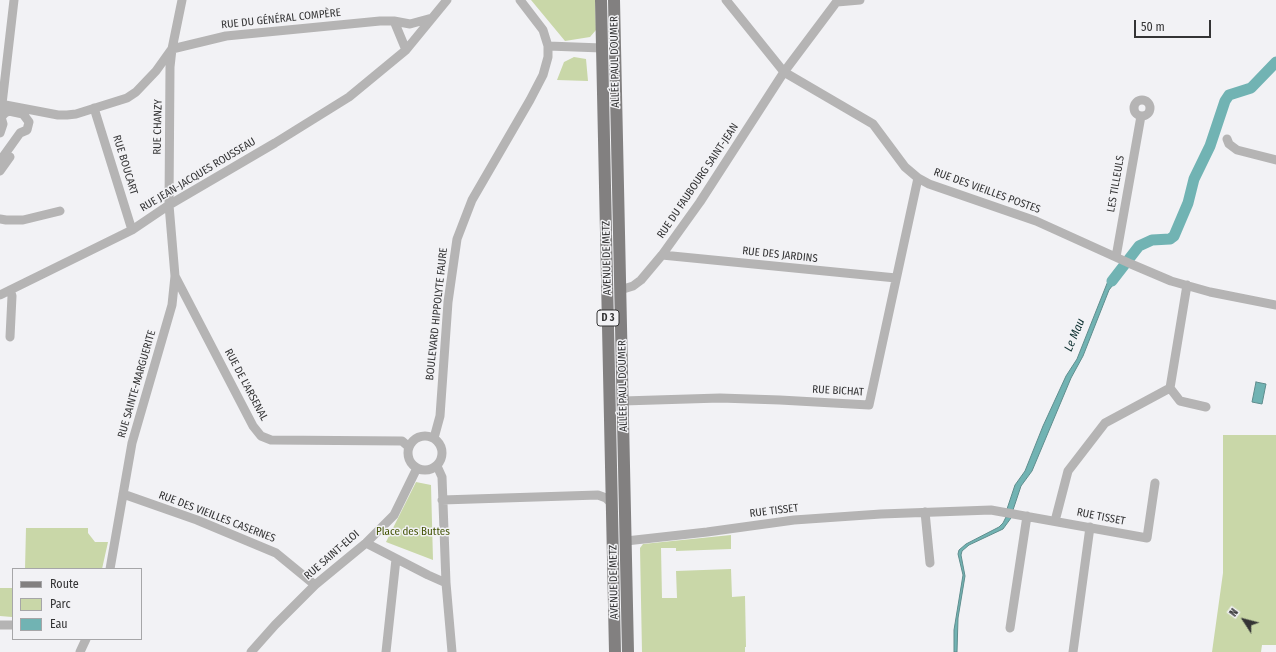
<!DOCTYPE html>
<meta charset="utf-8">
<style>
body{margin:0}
#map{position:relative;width:1276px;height:652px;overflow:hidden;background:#f2f2f5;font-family:"Fira Sans Condensed",sans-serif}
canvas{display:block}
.legend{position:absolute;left:12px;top:568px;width:130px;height:72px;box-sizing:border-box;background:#f2f2f5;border:1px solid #a6a6a8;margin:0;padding:5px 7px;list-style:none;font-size:12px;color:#343435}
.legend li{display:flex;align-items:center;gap:8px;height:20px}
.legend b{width:20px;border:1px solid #a6a6a8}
.north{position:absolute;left:1224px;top:600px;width:40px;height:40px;-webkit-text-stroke:3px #f2f2f5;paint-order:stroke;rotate:306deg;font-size:11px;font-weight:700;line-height:16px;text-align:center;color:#343435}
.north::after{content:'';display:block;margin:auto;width:14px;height:18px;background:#343435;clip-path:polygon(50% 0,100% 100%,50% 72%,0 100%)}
.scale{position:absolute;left:1134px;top:20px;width:77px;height:18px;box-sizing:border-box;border:2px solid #343435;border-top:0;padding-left:5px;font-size:12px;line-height:14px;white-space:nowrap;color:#343435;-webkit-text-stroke:3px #f2f2f5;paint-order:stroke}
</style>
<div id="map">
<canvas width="1276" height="652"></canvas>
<ul class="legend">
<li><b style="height:5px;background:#828080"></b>Route</li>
<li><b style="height:11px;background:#c9d7a8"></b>Parc</li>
<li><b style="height:11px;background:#71b3b3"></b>Eau</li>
</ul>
<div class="north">N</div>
<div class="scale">50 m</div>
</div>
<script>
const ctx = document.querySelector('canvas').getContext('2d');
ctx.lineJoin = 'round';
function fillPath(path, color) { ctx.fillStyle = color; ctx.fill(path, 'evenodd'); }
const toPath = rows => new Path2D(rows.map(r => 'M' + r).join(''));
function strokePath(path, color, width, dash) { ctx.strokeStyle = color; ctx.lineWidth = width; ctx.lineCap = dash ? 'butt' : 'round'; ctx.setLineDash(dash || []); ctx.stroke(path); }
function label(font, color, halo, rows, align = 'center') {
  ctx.font = font + ' "Fira Sans Condensed",sans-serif'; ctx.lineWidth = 3; ctx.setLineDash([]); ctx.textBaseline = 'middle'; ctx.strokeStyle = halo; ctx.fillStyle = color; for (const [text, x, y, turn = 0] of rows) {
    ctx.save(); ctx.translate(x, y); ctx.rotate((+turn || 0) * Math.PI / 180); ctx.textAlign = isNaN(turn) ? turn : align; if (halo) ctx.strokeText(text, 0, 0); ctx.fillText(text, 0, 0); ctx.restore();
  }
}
fillPath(toPath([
 [531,0,595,0,596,30,590,37,565,41],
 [574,57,586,59,588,81,557,80,564,62],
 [1223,435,1276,435,1276,645,1262,645,1261,652,1212,652,1223,573],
 [416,482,431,485,433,560,386,542],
 [26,528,88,528,88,533,95,542,108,542,102,569,25,569],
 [731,535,731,549,676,551,676,548,661,548,662,598,677,598,676,571,731,569,732,597,745,596,746,647,745,647,745,652,642,652,640,548,643,544],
 [0,588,13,588,12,617,0,616]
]), '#c9d7a8');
const water = toPath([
 [1117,269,1123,272,1109,290,1083,356,1071,378,1032,471,1021,486,1012,513,1006,512,1015,485,1025,471,1043,426,1066,376,1077,359,1106,286,1110,276,1117,269],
 [1256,382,1266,384,1262,404,1252,402,1256,382],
 [1006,517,1011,517,1011,518,1003,529,969,545,962,551,961,555,965,576,958,618,957,652,954,652,954,630,963,575,958,554,959,550,966,544,999,527,1003,523,1006,517]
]);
fillPath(water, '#71b3b3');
strokePath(water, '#5f8d8d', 1);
strokePath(toPath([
 [1112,281,1139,246,1152,240,1170,239,1174,236,1188,203,1194,179,1210,146,1225,101,1229,95,1251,88,1276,62]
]), '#71b3b3', 11);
strokePath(toPath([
 [520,0,543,30,548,46,602,48],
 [726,0,784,72,873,124,905,167,918,178,929,184,1036,221,1131,264,1171,281,1210,292,1276,305],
 [837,2,860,0],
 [394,21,406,50],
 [172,49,226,36,380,21,394,21,410,24,432,18],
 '1134 108a8 8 0 1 1 16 0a8 8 0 1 1-16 0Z',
 [0,104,58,115,67,115,76,114,127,98,136,92,156,71,171,50],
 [94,108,132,230],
 [0,110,2,104,14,0],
 [0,133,3,124,1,117,5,113,9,111,23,114,29,122,27,130,20,133,0,161],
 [1227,139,1229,144,1237,150,1276,160],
 [0,171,10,157],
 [0,219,6,220,23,220,60,211],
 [662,255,896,278],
 [1116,257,1141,116],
 [175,276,253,426,261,436,271,440,402,441,409,447],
 [620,290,633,286,641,280,662,255,700,202,784,72,838,0],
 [0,295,132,230,169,205,275,143,349,97,406,50,447,0],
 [10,337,12,296,10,290],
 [1170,388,1180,401,1206,407],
 [623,401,720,398,780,400,869,405,918,178],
 '408 453a17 17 0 1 1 34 0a17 17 0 1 1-34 0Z',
 [434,438,440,416,448,302,457,239,472,200,530,100,543,75,548,57,548,46],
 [437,466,442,477,446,583,452,652],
 [123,494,197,520,276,553,315,585],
 [442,500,598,495,606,498,612,504],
 [925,512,930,563],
 [1055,521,1068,471,1105,423,1170,388,1187,285],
 [626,541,707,532,794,520,881,514,991,510,1147,538,1155,483],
 [366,543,428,575,446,583],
 [110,569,132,443,172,305,175,276,169,205,170,67,172,49,182,0],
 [0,625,13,625],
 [1010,628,1027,516],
 [80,652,86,639],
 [251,652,275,625,315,585,366,543,394,515,417,468],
 [386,652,396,559],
 [1073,652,1090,527]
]), '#b5b4b4', 9);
strokePath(toPath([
 [601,0,615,652],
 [614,0,628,652]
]), '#828080', 12);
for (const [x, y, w] of [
 [608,318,22]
]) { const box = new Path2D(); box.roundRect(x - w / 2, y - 8, w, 16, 3); ctx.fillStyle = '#f2f2f5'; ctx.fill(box); strokePath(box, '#343435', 1); }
label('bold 10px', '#343435', null, [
 ["D 3",608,318]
]);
label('11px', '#343435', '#f2f2f5', [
 ["RUE DU GÉNÉRAL COMPÈRE",281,19,-6],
 ["ALLÉE PAUL DOUMER",615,62,-91],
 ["RUE CHANZY",158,127,-89],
 ["RUE BOUCART",125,165,73],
 ["RUE JEAN-JACQUES ROUSSEAU",198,175,-31],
 ["RUE DU FAUBOURG SAINT-JEAN",698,181,-56],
 ["LES TILLEULS",1116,184,-80],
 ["RUE DES VIEILLES POSTES",987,191,20],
 ["RUE DES JARDINS",780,255,6],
 ["AVENUE DE METZ",607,258,-91],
 ["BOULEVARD HIPPOLYTE FAURE",437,314,-84],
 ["RUE SAINTE-MARGUERITE",137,384,-74],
 ["RUE DE L'ARSENAL",246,385,62],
 ["ALLÉE PAUL DOUMER",623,386,-91],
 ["RUE BICHAT",838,391,3],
 ["RUE TISSET",774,511,-7],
 ["RUE DES VIEILLES CASERNES",217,517,21],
 ["RUE TISSET",1101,517,11],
 ["RUE SAINT-ELOI",332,555,-41],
 ["AVENUE DE METZ",614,582,-91]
]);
label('11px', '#455508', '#f2f2f5', [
 ["Place des Buttes",413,532]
]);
label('italic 12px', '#103232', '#f2f2f5', [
 ["Le Mau",1075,335,-67]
]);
</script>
